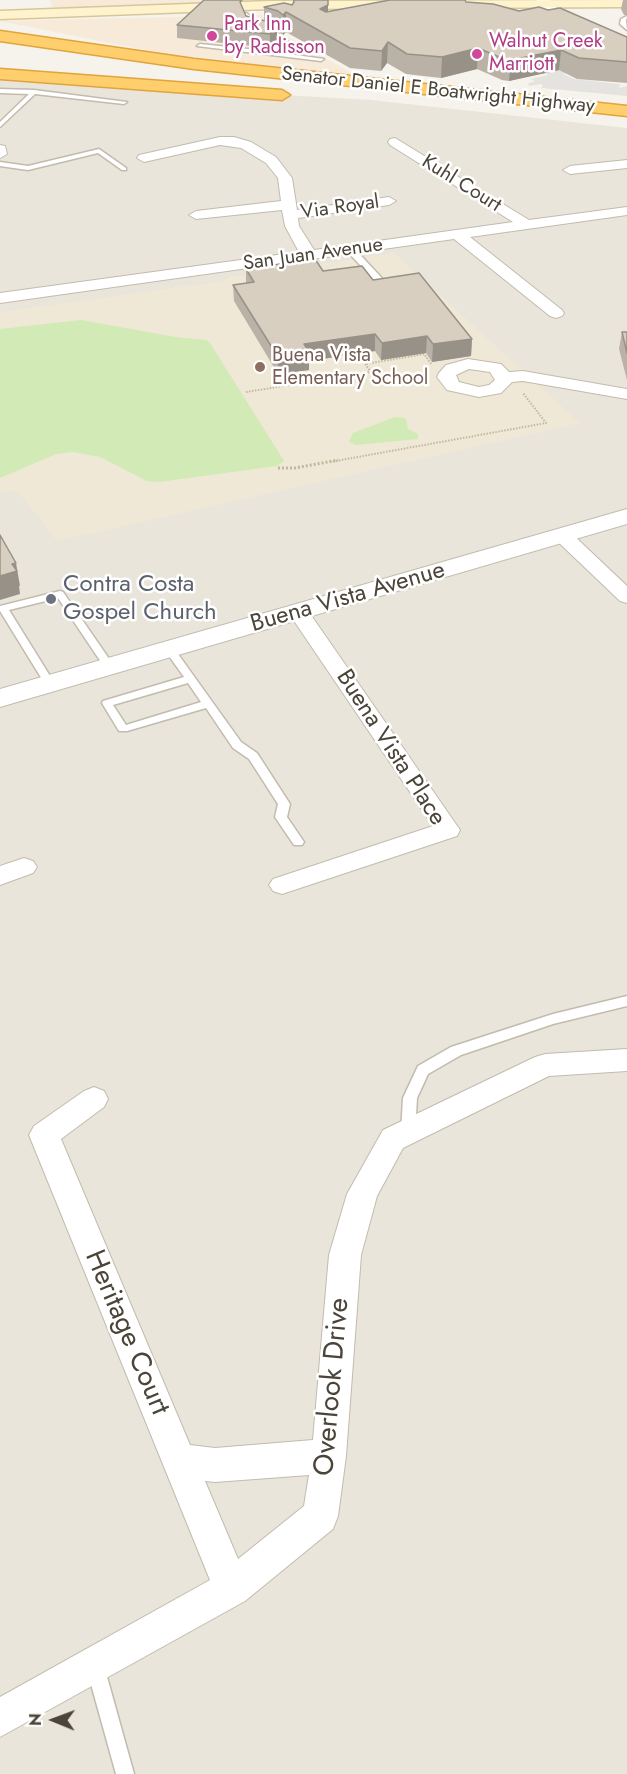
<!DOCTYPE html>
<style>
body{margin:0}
#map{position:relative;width:627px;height:1774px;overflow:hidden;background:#f6f3ec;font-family:Jost,sans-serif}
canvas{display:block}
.north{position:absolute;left:24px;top:1690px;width:60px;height:60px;-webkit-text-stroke:4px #fff;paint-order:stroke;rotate:271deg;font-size:16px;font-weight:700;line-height:24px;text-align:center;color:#4b4439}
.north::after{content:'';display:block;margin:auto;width:21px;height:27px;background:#4b4439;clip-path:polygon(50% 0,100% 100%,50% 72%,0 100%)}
</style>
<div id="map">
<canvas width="627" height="1774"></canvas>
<div class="north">N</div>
</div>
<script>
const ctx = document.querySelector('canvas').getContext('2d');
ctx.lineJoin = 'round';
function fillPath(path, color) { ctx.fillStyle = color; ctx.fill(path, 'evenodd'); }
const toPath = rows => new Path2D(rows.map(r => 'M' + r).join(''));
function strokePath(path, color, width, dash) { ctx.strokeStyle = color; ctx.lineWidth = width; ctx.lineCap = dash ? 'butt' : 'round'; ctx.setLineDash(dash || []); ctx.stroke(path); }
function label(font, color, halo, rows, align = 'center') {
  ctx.font = font + ' Jost,sans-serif'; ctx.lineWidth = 5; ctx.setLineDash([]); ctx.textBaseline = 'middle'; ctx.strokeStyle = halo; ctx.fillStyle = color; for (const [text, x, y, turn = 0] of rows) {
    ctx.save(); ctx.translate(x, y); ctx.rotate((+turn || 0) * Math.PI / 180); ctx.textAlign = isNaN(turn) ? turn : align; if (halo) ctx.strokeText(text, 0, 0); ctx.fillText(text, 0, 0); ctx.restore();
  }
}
fillPath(toPath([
 [0,74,212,91,371,100,627,128,627,1774,0,1774]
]), '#eae5da');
fillPath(toPath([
 [50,0,543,0,55,13],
 [262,15,272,28,371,84,245,70,0,21]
]), '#f7ead8');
fillPath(toPath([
 [394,253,580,423,57,541,17,490,0,493,0,312,224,281,230,277]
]), '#efe8d6');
fillPath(toPath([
 [81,320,175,337,206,340,210,343,284,461,277,466,159,482,147,481,100,457,73,452,56,454,0,478,0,329],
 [395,417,406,418,408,429,418,434,418,439,356,445,349,442,353,433]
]), '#d2eab5');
fillPath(toPath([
 [532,67,572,71,563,74,574,79,620,84,619,88,627,86,627,96,541,88,543,85,541,84,530,86,527,84,535,81,530,79,548,75]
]), '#e5e3e0');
const service = toPath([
 [246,13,249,15,251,26,278,33,288,42,281,53,324,59,321,61,197,46,200,44,276,52,283,43,274,35,247,28,243,15,246,13],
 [627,16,626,21,627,30,620,24,621,19,627,16],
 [0,89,34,90,127,102,124,104,35,94,0,127,0,122,29,94,0,93,0,89],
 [99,149,126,168,126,170,122,170,98,153,28,170,0,166,0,162,28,166,99,149],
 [347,247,353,247,391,288,391,292,385,292,347,251,347,247],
 [60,591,63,592,114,666,113,668,105,668,58,598,9,610,55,684,50,687,45,684,0,611,0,606,60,591],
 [169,646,173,647,241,742,257,753,290,804,287,817,304,842,302,845,294,845,275,817,278,804,249,759,233,748,206,708,127,731,119,731,102,703,103,701,184,677,164,649,169,646],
 [188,683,201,702,126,725,113,705,188,683],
 [627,996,627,1006,553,1024,461,1055,428,1074,417,1098,415,1132,413,1136,408,1138,403,1136,401,1132,403,1098,418,1066,451,1047,553,1014,627,996],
 [95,1657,101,1660,104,1666,134,1774,116,1774,86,1666,89,1660,95,1657]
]);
const minor = toPath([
 [220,137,234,137,251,142,276,157,292,178,297,210,389,197,396,201,389,205,298,218,299,226,314,250,513,222,390,145,388,142,390,139,395,138,529,220,627,207,627,215,470,237,562,310,564,313,562,316,556,318,550,316,454,239,0,303,0,293,299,252,285,226,282,210,196,219,189,215,196,211,281,201,278,178,266,163,241,148,220,145,144,162,137,158,139,155,220,137],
 [0,145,5,146,7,154,0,158,0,145],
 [627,160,627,168,570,174,563,170,570,166,627,160],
 [468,359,501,364,509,372,523,371,627,389,627,399,523,381,512,382,501,393,479,397,447,390,437,377,439,373,446,365,468,359],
 [469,369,490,372,495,380,489,385,479,387,459,382,456,375,469,369],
 [563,530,570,532,627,586,627,603,620,601,556,540,553,536,556,532,563,530],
 [299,606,306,608,460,830,457,836,282,894,273,891,269,885,273,879,433,826,288,612,292,608,299,606],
 [24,858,33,861,37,867,33,873,0,885,0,866,24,858],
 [627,1049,627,1071,549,1076,403,1148,377,1196,361,1255,346,1456,338,1516,333,1529,245,1601,0,1737,0,1697,210,1580,29,1135,34,1126,84,1091,94,1087,104,1091,108,1099,104,1107,61,1139,190,1445,215,1448,313,1440,329,1255,347,1194,383,1130,535,1057,545,1054,627,1049],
 [309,1475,304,1506,238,1559,205,1481,215,1482,309,1475]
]);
const tertiary = toPath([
 [536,0,550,0,557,9,575,20,627,38,627,47,565,26,547,15,536,0],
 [627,509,627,524,0,707,0,689,627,509]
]);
const secondary = toPath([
 [627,0,627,7,270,9,0,19,0,11,270,1,627,0]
]);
const motorway = toPath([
 [0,31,194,59,627,106,627,116,194,69,0,41,0,31],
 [0,69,282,90,290,95,282,100,0,79,0,69]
]);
strokePath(service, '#c2bbae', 3);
strokePath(minor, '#c2bbae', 2);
strokePath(tertiary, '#c2bbae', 2);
strokePath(secondary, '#d6c79b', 3);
strokePath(motorway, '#e0a43c', 3);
strokePath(toPath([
 [246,392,371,372,365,364,424,354,432,365],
 [330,462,546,423,523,393]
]), '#c4b79f', 2, [1.5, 1.5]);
strokePath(toPath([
 [278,468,295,468,338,460]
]), '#c4b79f', 3, [2, 2]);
fillPath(service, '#fff');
fillPath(minor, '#fff');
fillPath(tertiary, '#fff');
fillPath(secondary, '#fff3cd');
fillPath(motorway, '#ffcf6e');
fillPath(toPath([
 [293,0,328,0,328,12,466,2,519,11,548,10,627,37,627,83,577,79,559,70,509,81,502,80,477,69,441,78,406,74,387,63,381,71,350,68,286,32,283,35,277,30,277,41,270,48,177,38,177,25,243,8,246,16,264,21,264,7,292,5,293,3],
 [623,0,627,0,627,15,624,15,621,9],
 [246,269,323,271,373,280,472,339,471,356,432,362,426,353,381,360,375,351,309,361,309,370,278,374,234,301,233,285,246,283],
 [622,332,627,332,627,380,619,349]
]), '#bab2a6');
fillPath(toPath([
 [328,5,328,24,320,9],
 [286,12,286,32,283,35,283,15],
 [277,27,277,41,270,48,270,34],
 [388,42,387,63,381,71,382,51],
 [478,48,477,69,441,78,442,57],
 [561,50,559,70,509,81,511,60],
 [375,334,375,351,309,361,309,370,278,374,278,357,304,344],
 [427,336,426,353,381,360,382,343],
 [472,339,471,356,432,362,433,344],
 [16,563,20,586,19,586,20,594,0,600,0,576,12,564]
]), '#979187');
const building = toPath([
 [204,0,242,0,240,2,246,16,273,23,277,27,270,34,177,25,204,0],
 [294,0,328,0,328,5,320,9,326,12,390,0,465,0,466,2,493,4,519,11,539,7,548,10,560,8,627,37,627,62,579,58,561,50,511,60,504,59,478,48,442,57,407,54,388,42,382,51,350,48,286,12,283,15,278,11,264,7,284,3,292,5,294,2,294,0],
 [315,259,323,271,362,266,373,280,419,273,472,339,433,344,427,336,382,343,375,334,304,344,309,352,278,357,233,285,254,282,246,269,315,259],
 [622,332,627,332,627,353,622,332],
 [0,535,16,563,12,564,17,571,0,576,0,535]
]);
fillPath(building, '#d8cfc1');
strokePath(building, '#979187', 1.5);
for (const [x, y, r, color] of [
 [212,36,6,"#d1479c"],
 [477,54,6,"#d1479c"],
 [260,367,6,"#8d6e63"],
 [51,599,6,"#6b7280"]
]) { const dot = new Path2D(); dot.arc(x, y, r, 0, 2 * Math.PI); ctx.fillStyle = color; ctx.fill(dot); strokePath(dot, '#fff', 2); }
label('20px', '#b23c85', '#fff', [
 ["Park Inn",224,25],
 ["by Radisson",224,48],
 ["Walnut Creek",489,42],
 ["Marriott",489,65]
], 'left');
label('20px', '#4b4439', '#fff', [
 ["Senator Daniel E Boatwright Highway",438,91,6],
 ["Kuhl Court",461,184,32],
 ["Via Royal",340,208,-8],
 ["San Juan Avenue",313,255,-8]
]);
label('20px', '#785e54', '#fff', [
 ["Buena Vista",272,356],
 ["Elementary School",272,379]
], 'left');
label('24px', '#5b616d', '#fff', [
 ["Contra Costa",63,585],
 ["Gospel Church",63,613]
], 'left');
label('24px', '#4b4439', '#fff', [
 ["Buena Vista Avenue",348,598,-16],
 ["Buena Vista Place",390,748,57]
]);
label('28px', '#4b4439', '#fff', [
 ["Heritage Court",126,1333,67],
 ["Overlook Drive",333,1387,-85]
]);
</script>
